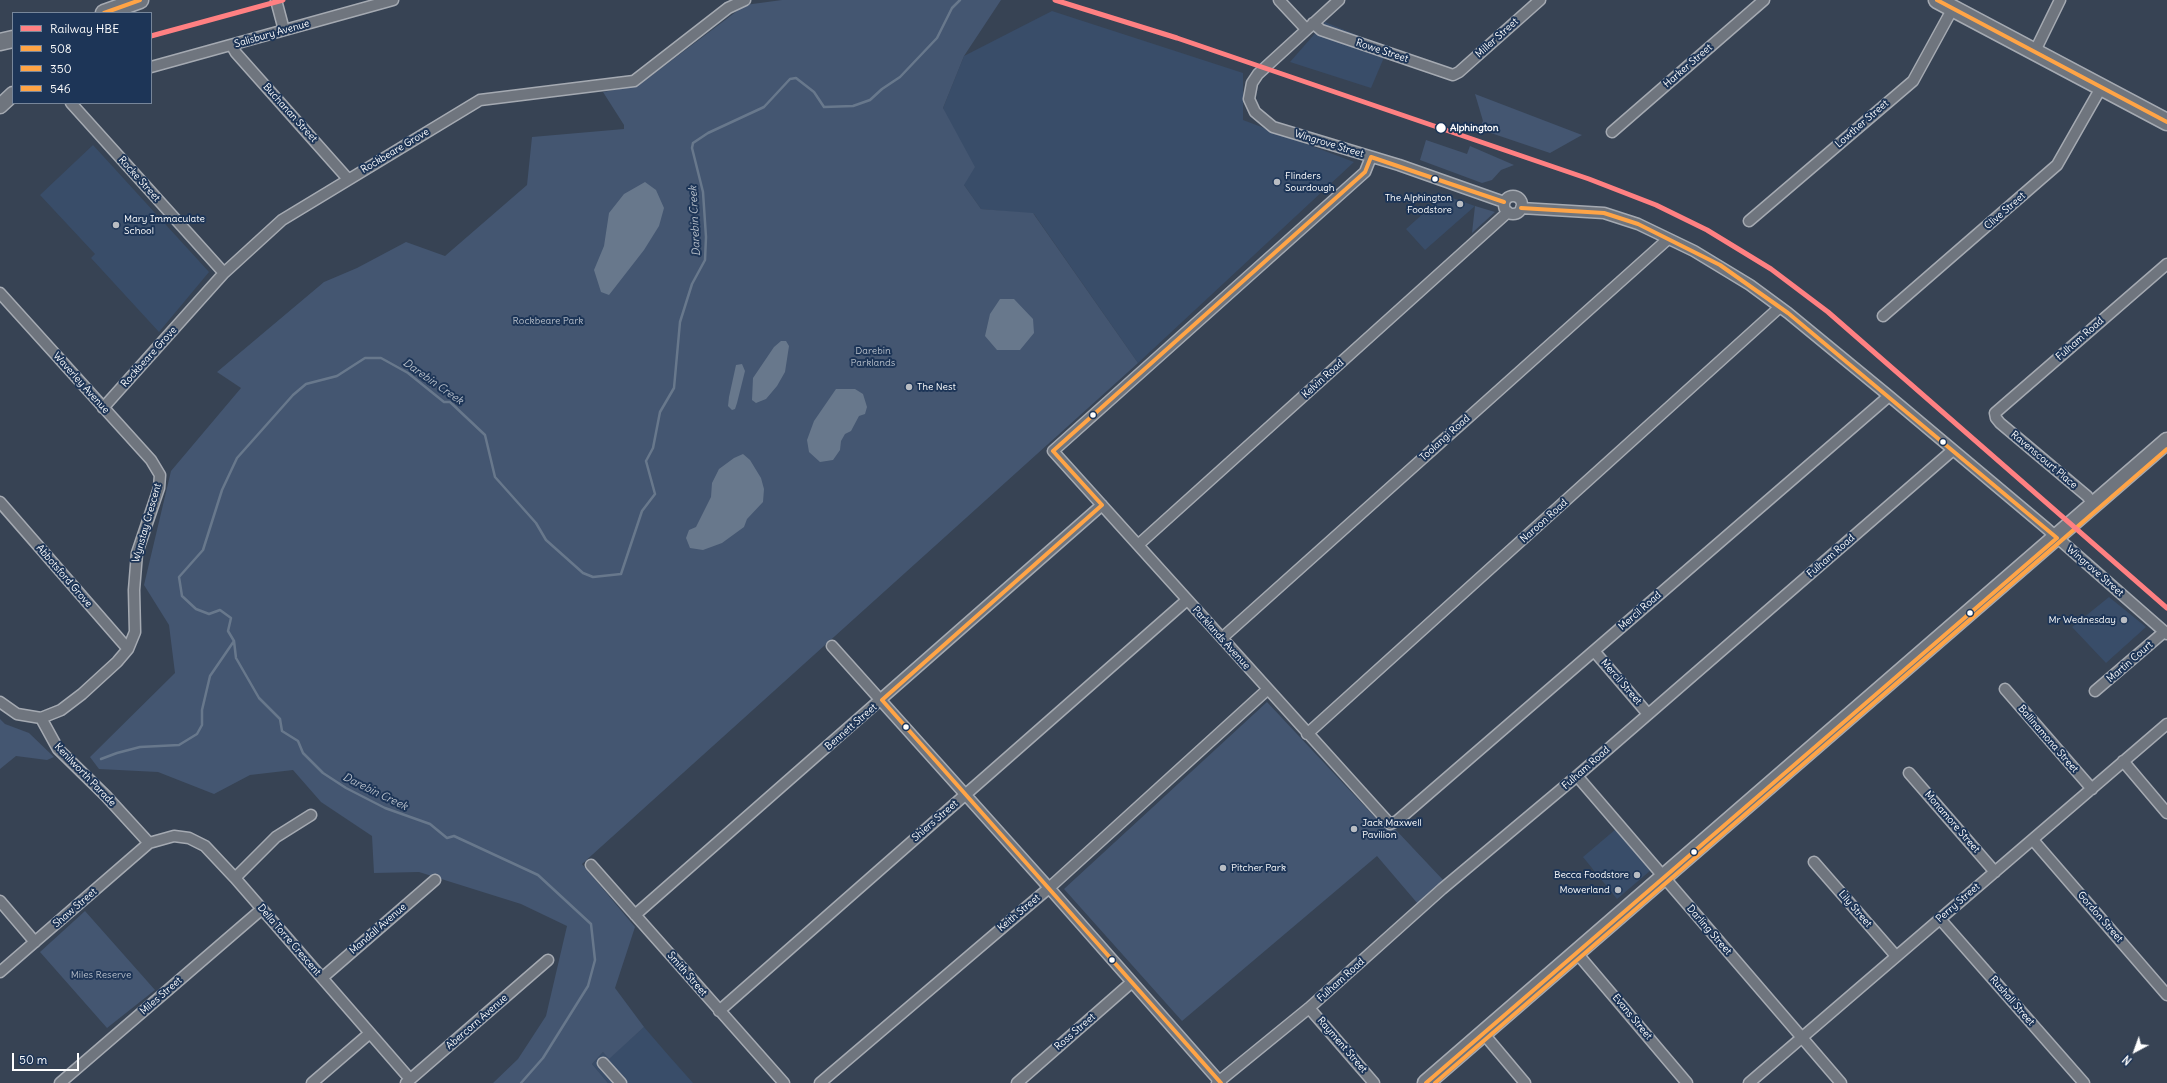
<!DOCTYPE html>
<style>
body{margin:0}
#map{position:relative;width:2167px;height:1083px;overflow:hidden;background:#374354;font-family:Delius,sans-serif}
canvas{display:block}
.legend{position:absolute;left:12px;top:12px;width:140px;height:92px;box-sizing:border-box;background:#1d3557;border:1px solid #77869a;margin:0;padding:5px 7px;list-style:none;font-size:12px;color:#fff}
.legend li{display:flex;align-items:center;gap:8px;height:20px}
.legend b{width:20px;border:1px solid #77869a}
.north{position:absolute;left:2115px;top:1031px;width:40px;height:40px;-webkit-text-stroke:3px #1d3557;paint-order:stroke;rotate:221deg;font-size:11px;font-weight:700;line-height:16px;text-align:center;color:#fff}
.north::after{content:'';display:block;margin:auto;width:14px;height:18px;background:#fff;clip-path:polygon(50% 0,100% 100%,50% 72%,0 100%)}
.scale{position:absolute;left:12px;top:1053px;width:67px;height:18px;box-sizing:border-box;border:2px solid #fff;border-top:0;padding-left:5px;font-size:12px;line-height:14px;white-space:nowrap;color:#fff;-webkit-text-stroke:3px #1d3557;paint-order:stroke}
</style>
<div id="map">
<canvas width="2167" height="1083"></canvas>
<ul class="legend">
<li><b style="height:5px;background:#ff8082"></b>Railway HBE</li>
<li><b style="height:5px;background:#ffa446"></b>508</li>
<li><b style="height:5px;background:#ffa446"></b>350</li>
<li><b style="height:5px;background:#ffa446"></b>546</li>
</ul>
<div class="north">N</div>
<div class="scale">50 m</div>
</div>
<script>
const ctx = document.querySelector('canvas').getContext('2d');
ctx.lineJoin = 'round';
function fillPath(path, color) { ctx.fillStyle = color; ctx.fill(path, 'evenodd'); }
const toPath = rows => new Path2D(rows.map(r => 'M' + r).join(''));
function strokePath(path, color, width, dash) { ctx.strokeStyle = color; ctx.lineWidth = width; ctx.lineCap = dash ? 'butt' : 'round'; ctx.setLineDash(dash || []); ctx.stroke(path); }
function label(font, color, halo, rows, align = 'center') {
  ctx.font = font + ' Delius,sans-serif'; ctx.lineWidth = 4; ctx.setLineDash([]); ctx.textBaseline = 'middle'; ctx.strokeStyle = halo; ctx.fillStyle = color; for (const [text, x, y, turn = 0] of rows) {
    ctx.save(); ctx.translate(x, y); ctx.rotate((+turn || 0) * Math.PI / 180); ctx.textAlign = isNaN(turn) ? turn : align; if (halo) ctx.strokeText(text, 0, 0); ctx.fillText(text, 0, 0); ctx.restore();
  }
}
fillPath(toPath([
 [1052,11,1243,73,1243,120,1354,162,1138,363,1034,214,981,209,964,185,943,108,964,56],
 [1325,22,1388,48,1371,88,1290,62],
 [93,145,209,272,159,332,91,258,95,254,40,195],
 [1444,195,1475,206,1425,250,1406,229],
 [2109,597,2146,627,2106,663,2072,627],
 [1616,829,1651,870,1617,899,1583,857],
 [644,1027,669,1056,693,1083,608,1083,592,1064,603,1052,609,1058]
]), '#394d69');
fillPath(toPath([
 [782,0,1001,0,964,56,943,108,975,167,964,185,981,209,1033,213,1138,363,582,864,635,927,615,988,644,1027,609,1059,603,1052,592,1064,608,1083,493,1083,518,1059,546,1016,567,926,521,904,419,872,374,873,372,836,321,802,293,770,250,775,214,794,158,772,99,769,90,757,175,673,169,625,144,585,171,471,241,388,217,372,324,282,357,268,406,242,445,256,527,185,532,137,624,129,624,125,603,92,639,85,745,5],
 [1475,94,1582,135,1550,153,1479,129,1483,121],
 [1426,140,1467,154,1470,146,1514,165,1501,170,1492,180,1482,183,1420,160],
 [1475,206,1495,212,1472,233],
 [1267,702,1386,829,1395,829,1444,881,1418,904,1377,856,1182,1021,1064,889],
 [0,719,5,724,29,733,54,757,47,760,16,756,0,769],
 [85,911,155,990,107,1028,40,952]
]), '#445671');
fillPath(toPath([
 [645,182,656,190,664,208,659,226,644,250,609,295,601,292,594,270,604,246,609,213,624,194],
 [1000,299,1014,299,1033,319,1034,333,1020,350,997,350,985,336,990,314],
 [781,341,786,341,789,346,785,372,777,386,766,399,756,403,752,400,753,378,774,347],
 [742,364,745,371,737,403,735,409,732,410,728,406,729,397,736,365],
 [836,389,855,389,863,394,867,407,865,414,859,416,851,431,845,434,841,441,840,450,833,460,820,462,809,452,807,440,814,421],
 [743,454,750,460,761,478,764,489,763,502,747,519,744,527,722,543,703,550,690,548,686,538,689,530,696,527,711,497,712,483,719,469,734,458]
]), '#68788c');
strokePath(toPath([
 [101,759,117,753,140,747,179,745,197,734,202,725,202,710,210,676,234,641],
 [521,1083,543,1058,588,986,595,960,591,924,538,875,454,836,447,838,430,824,385,808,346,788,323,773,303,753,298,741,282,731,280,719,259,698,236,658,234,641,228,631,231,618,220,610,209,614,196,609,182,596,179,577,203,550,222,490,237,458,293,395,306,384,337,376,365,358,381,358,408,373,444,402,450,402,485,435,495,477,536,523,546,540,583,573,593,577,621,574,642,511,655,494,646,461,653,448,660,412,674,388,680,322,692,284,705,260,706,237,703,192,692,148,693,143,708,133,764,107,790,79,796,78,814,92,824,107,853,106,870,100,882,89,900,77,937,38,952,8,960,0]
]), '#68788c', 2.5);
const minor = toPath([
 [276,0,284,30],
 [1279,0,1306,29],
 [1339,0,1258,74,1252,83,1249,99,1255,112,1273,127,1399,165,1504,202],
 [1313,23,1321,30,1453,75,1459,72,1540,0],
 [232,46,236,53,348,179],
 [2035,51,2060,0],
 [151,67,393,0],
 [71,103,224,273],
 [1612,132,1764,0],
 [1371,157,1365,172,1053,451,1390,824,1397,821,1889,396],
 '1504 205a9 9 0 1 1 18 0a9 9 0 1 1-18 0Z',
 [1521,208,1604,213,1638,224,1694,251,1750,285,1788,313,1889,396,2045,527,2167,634],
 [1749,221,1913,81,1953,8],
 [0,293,151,460,160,475,159,488,137,553,134,590,135,632,128,649,117,662,82,694,61,710,41,718],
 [1883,316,2057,165,2102,86],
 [103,408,224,273,282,220,480,100,634,81,728,8,745,0],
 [0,502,128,649],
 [2094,505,2087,496,2000,423,1996,418,1995,413,2167,264],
 [1138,545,1508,212],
 [1222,638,1668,239],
 [832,646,1043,881,1221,1083],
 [1594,651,1648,714],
 [2005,689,2092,789],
 [2095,691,2164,632],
 [0,702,17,714,41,718],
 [41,718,58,749,106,796,149,843],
 [1307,734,1780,307],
 [2123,761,2167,813],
 [1909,773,1995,872],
 [1577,776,1841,1083],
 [2033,840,2167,995],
 [1814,862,1896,956],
 [591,865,784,1083],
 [235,878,276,837,311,815],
 [0,901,35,942],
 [635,915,1102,505],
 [1940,919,2084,1083],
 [1576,952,1687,1083],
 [0,972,149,843,174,836,189,838,205,846,235,878,410,1079],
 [322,978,435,880],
 [1309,1008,1374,1083],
 [719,1011,1187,600],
 [1483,1033,1525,1083],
 [603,1063,621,1083],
 [60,1083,262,909],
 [312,1083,370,1033],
 [406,1083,548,960],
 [820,1083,1049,888,1268,689],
 [1017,1083,1132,982],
 [1217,1083,1309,1008,1442,889,1577,776,1953,450],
 [1749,1083,2167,724]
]);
const secondary = toPath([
 [0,106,13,94]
]);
const primary = toPath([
 [1937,0,2167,122],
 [104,13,140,0],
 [0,42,13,39],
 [1426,1083,2167,441]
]);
strokePath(minor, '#a5aab2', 13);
strokePath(secondary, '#a5aab2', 17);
strokePath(primary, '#a5aab2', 19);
strokePath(minor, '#6f757e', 10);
strokePath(secondary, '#6f757e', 14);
strokePath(primary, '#6f757e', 16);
strokePath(toPath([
 [1221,1083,882,700,1102,505,1053,451,1365,172,1371,157,1504,202],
 [1426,1083,2057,538,1788,313,1720,265,1638,224,1604,213,1521,208]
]), '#ffa446', 4);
strokePath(toPath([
 [1435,1083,2167,449]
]), '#ffa446', 4);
strokePath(toPath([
 [1937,0,2167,122],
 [104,13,140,0]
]), '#ffa446', 4);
strokePath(toPath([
 [1055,0,1177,38,1589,179,1656,205,1707,230,1771,269,1828,312,2167,608],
 [151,36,283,0]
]), '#ff8082', 5);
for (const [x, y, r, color] of [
 [1441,128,5.5,"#fff"],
 [1435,179,3.5,"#fff"],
 [1277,182,4,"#b9bdc3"],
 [1460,204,4,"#b9bdc3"],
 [116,225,4,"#b9bdc3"],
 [909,387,4,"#b9bdc3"],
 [1093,415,3.5,"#fff"],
 [1943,442,3.5,"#fff"],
 [1970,613,3.5,"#fff"],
 [2124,620,4,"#b9bdc3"],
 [906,727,3.5,"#fff"],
 [1354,829,4,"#b9bdc3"],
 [1694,852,3.5,"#fff"],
 [1223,868,4,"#b9bdc3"],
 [1637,875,4,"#b9bdc3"],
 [1618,890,4,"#b9bdc3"],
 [1112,960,3.5,"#fff"]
]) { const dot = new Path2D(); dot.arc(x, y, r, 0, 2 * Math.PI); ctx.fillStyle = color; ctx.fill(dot); strokePath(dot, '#1d3557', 1.5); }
label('10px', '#fff', '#1d3557', [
 ["Salisbury Avenue",272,34,-16],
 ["Miller Street",1497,38,-42],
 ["Rowe Street",1382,51,18],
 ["Harker Street",1688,66,-41],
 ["Buchanan Street",290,113,48],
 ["Lowther Street",1862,124,-41],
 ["Wingrove Street",1329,144,17],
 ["Rockbeare Grove",395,151,-31],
 ["Rocke Street",139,179,48],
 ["Clive Street",2005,211,-41],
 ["Fulham Road",2080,339,-41],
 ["Rockbeare Grove",149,357,-48],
 ["Kelvin Road",1323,379,-42],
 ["Waverley Avenue",81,383,48],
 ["Toolangi Road",1445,438,-42],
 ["Ravenscourt Place",2044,460,40],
 ["Naroon Road",1544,521,-42],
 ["Wynstay Crescent",147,523,-74],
 ["Fulham Road",1831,556,-41],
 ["Wingrove Street",2095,571,41],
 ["Abbotsford Grove",64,576,49],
 ["Mercil Road",1640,611,-41],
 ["Parklands Avenue",1221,638,48],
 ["Martin Court",2130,662,-41],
 ["Mercil Street",1621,682,49],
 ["Bennett Street",851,727,-41],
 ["Ballinamona Street",2048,739,49],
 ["Fulham Road",1586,768,-41],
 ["Kenilworth Parade",85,775,46],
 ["Shiers Street",935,821,-41],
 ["Monamore Street",1952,822,49],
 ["Perry Street",1958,903,-41],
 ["Shaw Street",75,908,-41],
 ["Lily Street",1855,909,49],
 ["Keith Street",1019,913,-40],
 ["Gordon Street",2100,917,49],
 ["Mandall Avenue",378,929,-41],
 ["Darling Street",1709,930,49],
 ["Della Torre Crescent",289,940,49],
 ["Smith Street",687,974,49],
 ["Fulham Road",1341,980,-42],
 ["Miles Street",161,996,-41],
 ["Rushall Street",2012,1001,49],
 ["Evans Street",1632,1017,50],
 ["Abercorn Avenue",477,1022,-41],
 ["Ross Street",1075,1032,-41],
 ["Rayment Street",1342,1045,49]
]);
label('bold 10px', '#fff', '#1d3557', [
 ["Alphington",1450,128]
], 'left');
label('10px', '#fff', '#1d3557', [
 ["Flinders",1285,176],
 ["Sourdough",1285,188],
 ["The Alphington",1452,198,"right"],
 ["Foodstore",1452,210,"right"],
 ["Mary Immaculate",124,219],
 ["School",124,231],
 ["The Nest",917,387],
 ["Mr Wednesday",2116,620,"right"],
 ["Jack Maxwell",1362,823],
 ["Pavilion",1362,835],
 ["Pitcher Park",1231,868],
 ["Becca Foodstore",1629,875,"right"],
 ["Mowerland",1610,890,"right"]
], 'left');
label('10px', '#b5bdc8', '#1d3557', [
 ["Rockbeare Park",548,321],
 ["Darebin",873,351],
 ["Parklands",873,363],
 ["Miles Reserve",101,975]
]);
label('italic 11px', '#b6bec8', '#1d3557', [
 ["Darebin Creek",695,221,-93],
 ["Darebin Creek",433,382,35],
 ["Darebin Creek",375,792,26]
]);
</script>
